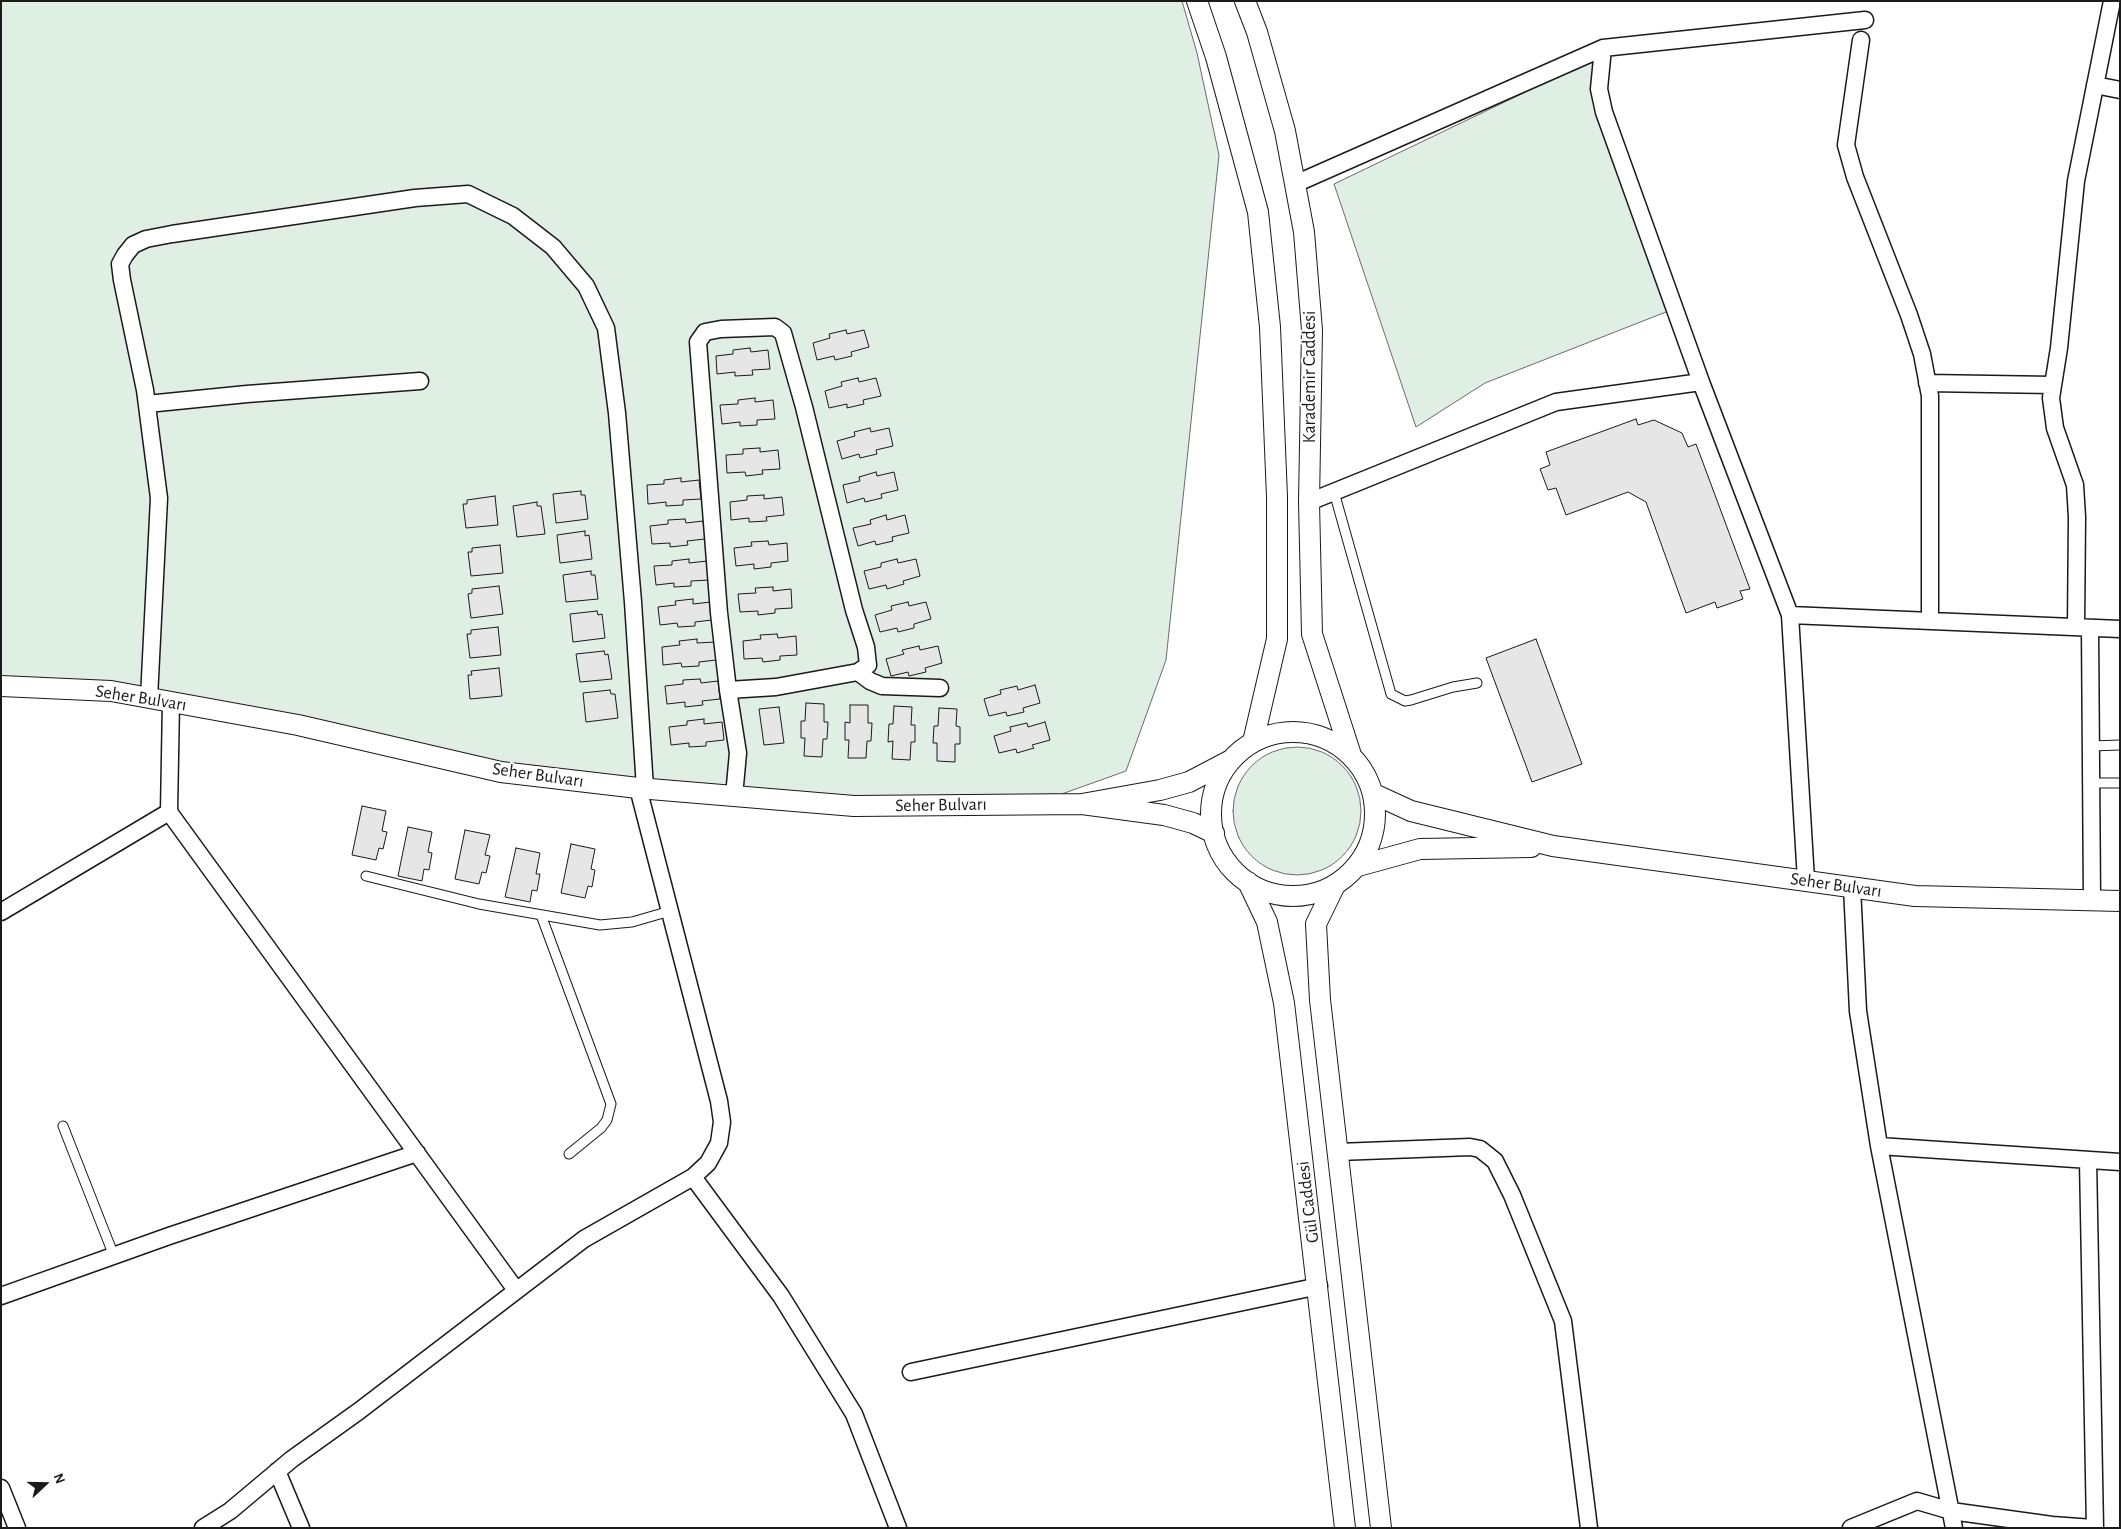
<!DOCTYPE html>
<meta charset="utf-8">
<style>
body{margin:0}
#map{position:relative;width:2121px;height:1529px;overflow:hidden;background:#fff;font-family:"Alegreya Sans",sans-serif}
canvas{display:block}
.frame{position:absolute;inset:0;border:2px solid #1a1a1a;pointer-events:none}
.north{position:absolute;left:20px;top:1459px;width:50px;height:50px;-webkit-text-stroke:4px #fff;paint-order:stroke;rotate:69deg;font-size:14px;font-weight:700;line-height:20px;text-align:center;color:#1a1a1a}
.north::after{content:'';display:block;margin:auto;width:18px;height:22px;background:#1a1a1a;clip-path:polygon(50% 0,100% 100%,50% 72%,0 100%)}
</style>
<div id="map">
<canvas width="2121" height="1529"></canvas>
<div class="frame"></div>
<div class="north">N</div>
</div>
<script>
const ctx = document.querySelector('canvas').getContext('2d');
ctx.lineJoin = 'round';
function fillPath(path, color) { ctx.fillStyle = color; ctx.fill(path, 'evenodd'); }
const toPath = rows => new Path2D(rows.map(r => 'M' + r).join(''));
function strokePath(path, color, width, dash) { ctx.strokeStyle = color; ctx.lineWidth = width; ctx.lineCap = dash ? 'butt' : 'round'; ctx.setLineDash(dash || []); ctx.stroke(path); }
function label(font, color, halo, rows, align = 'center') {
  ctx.font = font + ' "Alegreya Sans",sans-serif'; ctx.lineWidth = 4; ctx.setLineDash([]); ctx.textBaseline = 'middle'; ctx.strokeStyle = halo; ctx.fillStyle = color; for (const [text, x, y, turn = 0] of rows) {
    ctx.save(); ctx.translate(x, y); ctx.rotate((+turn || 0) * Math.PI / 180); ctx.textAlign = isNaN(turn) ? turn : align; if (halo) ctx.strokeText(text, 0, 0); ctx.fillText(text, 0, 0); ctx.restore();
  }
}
const green = toPath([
 [1,1,1182,1,1197,53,1219,155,1166,660,1126,771,1045,800,960,803,589,782,146,697,1,689,1,1],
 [1592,60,1671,310,1485,383,1416,427,1334,184,1592,60],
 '1233 811a64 64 0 1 1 128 0a64 64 0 1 1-128 0Z'
]);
fillPath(green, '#e0efe3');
strokePath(green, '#6a6a6a', 1);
const building = toPath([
 [846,330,847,334,864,330,869,347,851,352,852,356,835,360,834,356,817,360,813,343,830,338,829,334,846,330],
 [750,348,751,352,768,350,770,369,752,370,753,375,735,376,735,372,717,374,716,356,733,354,733,350,750,348],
 [858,378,859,382,876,378,881,396,863,400,864,404,847,408,847,404,829,408,825,391,842,386,841,382,858,378],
 [755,398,755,402,773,400,775,419,757,420,757,425,740,426,740,422,722,424,720,405,738,404,738,400,755,398],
 [1636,419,1638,425,1654,420,1682,433,1688,447,1696,444,1750,589,1740,591,1743,599,1717,608,1715,602,1686,613,1646,502,1628,492,1566,515,1556,488,1548,490,1540,469,1550,465,1546,452,1636,419],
 [870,428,871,432,889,428,893,446,876,450,877,454,860,458,859,454,842,459,837,441,855,436,854,432,870,428],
 [760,448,760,452,778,450,780,469,762,470,763,474,746,476,745,472,727,473,726,455,743,454,743,449,760,448],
 [876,472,877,476,894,472,898,490,881,494,882,498,865,502,864,498,847,503,843,485,860,481,859,477,876,472],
 [681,478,681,482,699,480,701,499,683,500,683,505,666,506,666,502,648,504,647,485,664,484,664,480,681,478],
 [581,491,581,495,585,495,588,519,556,523,553,494,581,491],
 [764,495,764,499,782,497,784,515,766,517,767,521,749,522,749,518,731,520,730,502,747,500,747,496,764,495],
 [495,496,498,525,466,528,463,504,467,504,467,500,495,496],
 [537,502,537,506,541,506,545,534,517,537,513,506,537,502],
 [886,515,887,520,905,515,909,533,892,537,893,541,876,545,875,541,858,546,853,528,871,524,870,520,886,515],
 [685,519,686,523,703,521,705,539,687,541,688,545,670,547,670,543,652,544,650,526,668,524,668,520,685,519],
 [585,531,585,536,589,535,592,559,560,563,557,535,585,531],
 [768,541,769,545,787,543,788,561,771,563,771,567,754,569,754,564,736,566,734,548,752,546,751,542,768,541],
 [500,545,503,573,471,576,468,552,472,552,472,548,500,545],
 [689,559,689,563,707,561,709,580,691,581,691,586,674,587,674,583,656,585,654,566,672,565,672,561,689,559],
 [897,559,898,563,916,559,920,576,903,581,904,584,887,589,886,585,869,589,864,571,881,567,881,563,897,559],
 [591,571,591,575,595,575,598,599,566,602,563,575,591,571],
 [499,586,503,614,471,618,468,594,472,593,472,589,499,586],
 [773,587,773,591,791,589,792,608,775,609,775,613,758,615,758,611,740,612,738,594,756,593,755,588,773,587],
 [693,599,693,604,711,602,712,620,695,622,695,626,678,627,677,623,660,625,658,607,676,605,675,601,693,599],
 [908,602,909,606,926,602,931,619,914,624,914,628,898,632,897,628,880,632,875,615,892,610,891,606,908,602],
 [597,611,598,615,602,614,605,638,573,642,570,614,597,611],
 [498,627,501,655,470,658,467,634,471,634,471,630,498,627],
 [777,634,778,638,796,636,797,655,780,656,780,660,763,662,762,658,744,659,743,641,761,639,760,635,777,634],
 [697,639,697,643,715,642,716,660,699,662,699,666,682,667,681,663,663,665,662,647,680,645,679,641,697,639],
 [1536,639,1582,764,1532,782,1486,658,1536,639],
 [919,646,920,650,938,646,942,663,925,668,926,672,909,676,908,672,891,676,886,659,904,654,902,650,919,646],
 [604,651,605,655,608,654,612,679,580,682,576,654,604,651],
 [499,668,502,696,470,699,468,675,472,675,471,671,499,668],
 [700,679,701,683,718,681,720,699,702,701,703,705,685,707,685,702,667,704,665,686,683,684,683,680,700,679],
 [1035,685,1040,703,1023,708,1024,712,1007,716,1006,712,989,716,984,699,1001,694,1000,690,1017,686,1018,690,1035,685],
 [610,690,611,694,615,694,618,718,586,722,583,693,610,690],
 [806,703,824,704,824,722,828,722,827,739,823,739,822,757,804,756,805,738,801,738,801,721,805,721,806,703],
 [850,705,868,705,868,723,872,723,871,741,867,741,866,758,848,758,849,740,845,740,845,722,850,723,850,705],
 [894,706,912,707,911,725,915,725,915,742,911,742,910,760,892,759,893,741,888,742,889,724,893,724,894,706],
 [779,707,784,743,764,745,759,709,779,707],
 [939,708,957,709,956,726,960,727,960,744,955,744,955,762,937,761,937,743,933,743,934,726,938,726,939,708],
 [704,719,704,724,722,722,724,740,706,742,706,746,689,747,689,743,671,745,669,727,687,725,687,721,704,719],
 [1045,722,1050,740,1032,745,1034,748,1017,753,1016,749,999,753,994,736,1011,731,1010,727,1027,723,1028,727,1045,722],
 [362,806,386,811,382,831,387,832,383,849,379,848,376,860,352,855,362,806],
 [408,827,432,832,428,852,432,853,429,870,424,869,422,881,398,876,408,827],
 [465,830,490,835,485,855,490,856,486,873,482,872,479,884,455,879,465,830],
 [571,844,595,849,591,869,595,870,592,887,588,886,585,898,561,893,571,844],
 [516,848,540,853,536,874,540,874,537,891,532,890,530,902,505,897,516,848]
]);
fillPath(building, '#e6e6e6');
strokePath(building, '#1a1a1a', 1);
const service = toPath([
 [1334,492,1391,694,1405,701,1411,700,1453,687,1477,683],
 [2091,746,2120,745],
 [2091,783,2120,783],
 [366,876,479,904,600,925,632,922,670,911],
 [541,915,611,1104,607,1120,601,1128,569,1154],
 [63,1126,114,1256]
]);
const minor = toPath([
 [1861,40,1846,145,1855,177,1909,315,1922,354,1930,396,1930,621],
 [1603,48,1599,89,1604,112,1701,382],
 [2095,85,2120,90],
 [1295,184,1603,48,1865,20],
 [1927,383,2053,385],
 [147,404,247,394,420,381],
 [1309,502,1556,402,1701,382,1790,615,1806,880],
 [1790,615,2120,629],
 [2076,627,2077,517,2075,485,2055,428,2051,398,2059,348,2076,181,2112,1],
 [2090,628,2092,901],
 [858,672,870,681,882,686,940,688],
 [728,690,776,687,858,672,868,665,866,647,854,610,804,407,783,333,775,327,721,329,705,332,698,342,719,613,728,690,738,753,734,796],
 [149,698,159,498,145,390,122,280,120,264,125,255,133,245,146,239,172,234,415,198,468,194,513,216,553,247,586,286,606,328,617,413,633,602,645,788],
 [171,702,169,812,516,1290],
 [1852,887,1858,1011,1879,1146],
 [1,912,169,812],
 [1338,1152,1470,1147,1480,1149,1495,1161,1512,1195,1563,1321,1589,1528],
 [2088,1160,2095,1528],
 [693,1177,781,1296,854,1414,898,1528],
 [1,1296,169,1236,417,1153],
 [911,1372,1319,1286],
 [277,1471,301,1528],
 [1,1488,17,1528],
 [203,1528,230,1511,292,1459,359,1411,584,1239,693,1177,708,1163,719,1143,722,1122,719,1101,638,788],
 [1851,1528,1917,1501,1951,1511,2052,1525,2093,1528],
 [1954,1528,1879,1146,2120,1162]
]);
const tertiary = toPath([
 [1197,1,1216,57,1258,212,1270,327,1277,497,1277,639,1253,742],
 [1245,1,1257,32,1285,131,1304,232,1312,330,1309,502,1312,634,1351,755],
 [1,686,111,691,298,725,501,772,638,788,854,806,1082,804],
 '1211 814a82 82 0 1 1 164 0a82 82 0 1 1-164 0Z',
 [1374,794,1411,811,1553,846,1915,896,2120,901],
 [1214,833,1193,823,1164,815,1082,804,1160,790,1189,782,1229,761],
 [1358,866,1420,849,1531,847],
 [1248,882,1267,922,1284,1003,1345,1528],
 [1335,885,1316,924,1320,1000,1381,1528]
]);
strokePath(service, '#1a1a1a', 11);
strokePath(minor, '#1a1a1a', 19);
strokePath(tertiary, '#1a1a1a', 22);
strokePath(service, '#fff', 9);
strokePath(minor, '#fff', 16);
strokePath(tertiary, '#fff', 20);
label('18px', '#1a1a1a', '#fff', [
 ["Karademir Caddesi",1310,377,-90],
 ["Seher Bulvarı",141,698,9],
 ["Seher Bulvarı",538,775,8],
 ["Seher Bulvarı",941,805,-1],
 ["Seher Bulvarı",1836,885,8],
 ["Gül Caddesi",1308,1202,-97]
]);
</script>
